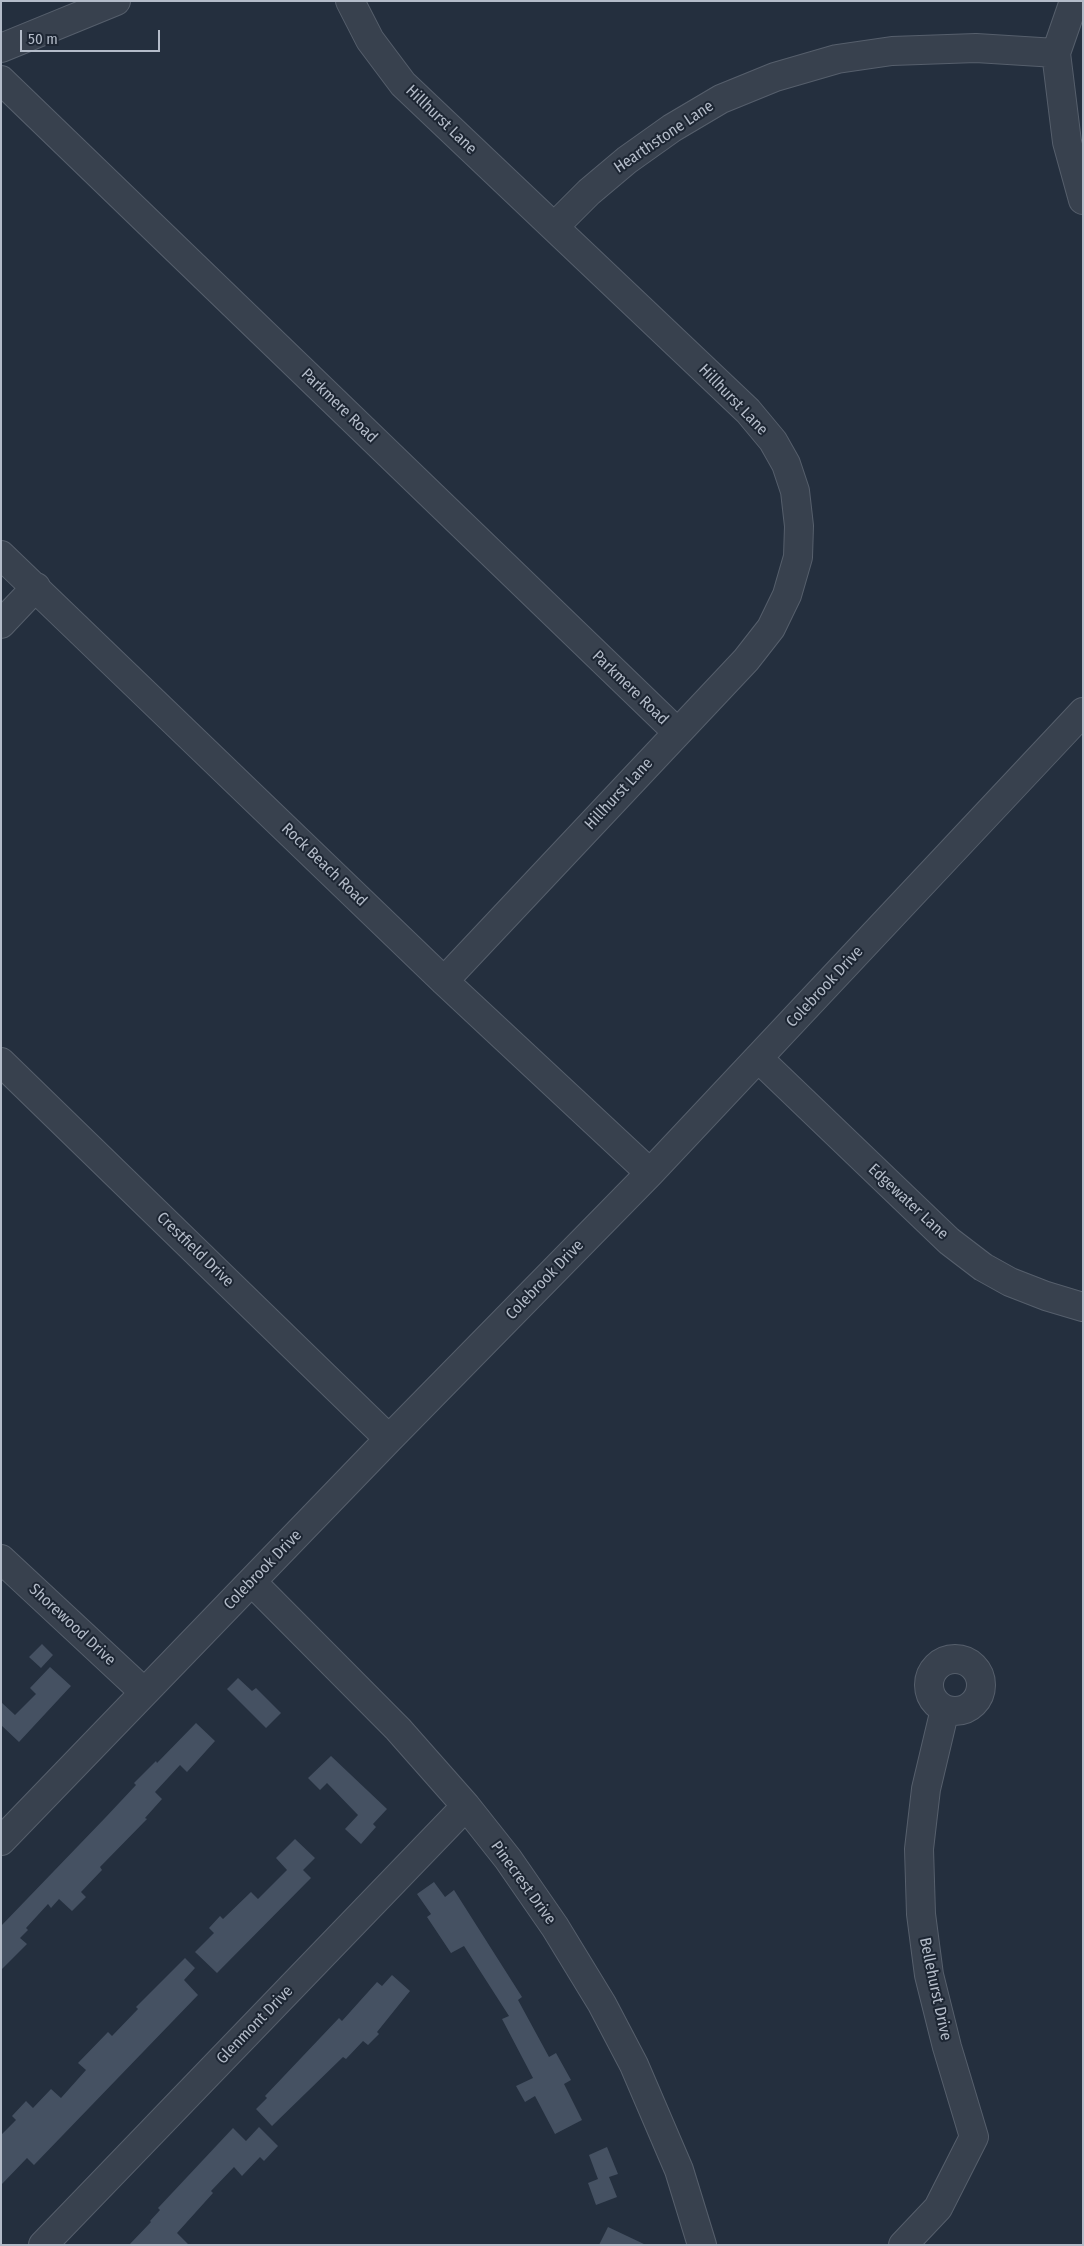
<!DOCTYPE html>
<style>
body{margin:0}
#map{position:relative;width:1084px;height:2246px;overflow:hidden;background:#242f3e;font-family:"Fira Sans Condensed",sans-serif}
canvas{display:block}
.frame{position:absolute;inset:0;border:2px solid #b4bcc9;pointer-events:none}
.scale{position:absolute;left:20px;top:30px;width:140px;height:22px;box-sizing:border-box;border:2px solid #b4bcc9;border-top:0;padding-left:6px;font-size:15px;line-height:18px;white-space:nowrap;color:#b4bcc9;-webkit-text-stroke:4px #1d2633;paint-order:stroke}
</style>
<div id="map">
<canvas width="1084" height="2246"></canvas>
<div class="frame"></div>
<div class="scale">50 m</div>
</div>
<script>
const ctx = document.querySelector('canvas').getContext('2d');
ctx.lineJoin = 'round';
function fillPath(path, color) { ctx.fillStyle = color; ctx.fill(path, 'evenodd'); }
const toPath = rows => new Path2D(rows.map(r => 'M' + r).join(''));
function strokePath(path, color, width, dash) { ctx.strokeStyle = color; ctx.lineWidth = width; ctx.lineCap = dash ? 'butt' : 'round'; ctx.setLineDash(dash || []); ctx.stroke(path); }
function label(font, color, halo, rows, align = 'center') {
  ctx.font = font + ' "Fira Sans Condensed",sans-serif'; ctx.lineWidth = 4; ctx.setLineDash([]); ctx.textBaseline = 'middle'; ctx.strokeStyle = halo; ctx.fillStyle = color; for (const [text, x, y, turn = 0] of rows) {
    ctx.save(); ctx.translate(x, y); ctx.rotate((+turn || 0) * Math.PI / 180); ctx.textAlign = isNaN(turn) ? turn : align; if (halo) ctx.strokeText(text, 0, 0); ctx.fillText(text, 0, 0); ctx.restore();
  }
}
fillPath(toPath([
 [42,1644,53,1655,41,1668,29,1657],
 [50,1667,71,1686,19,1742,1,1725,1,1702,15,1715,36,1694,30,1688],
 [238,1678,252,1691,256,1688,281,1713,266,1728,227,1689],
 [196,1723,215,1741,187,1772,180,1765,155,1792,162,1799,145,1818,147,1819,100,1867,102,1870,81,1892,86,1897,72,1911,59,1899,51,1908,48,1904,26,1928,28,1930,20,1938,27,1944,1,1970,1,1926,105,1818,136,1785,134,1783,156,1761,157,1763],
 [331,1756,387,1809,373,1824,376,1827,361,1844,345,1829,358,1815,327,1783,320,1790,308,1778],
 [295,1839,315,1858,303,1870,311,1878,217,1973,195,1952,214,1933,209,1928,220,1916,223,1919,251,1892,258,1899,287,1870,276,1858],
 [434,1882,445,1897,454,1890,522,1997,518,2000,549,2057,556,2053,571,2080,564,2084,582,2120,555,2134,535,2096,525,2102,516,2086,533,2078,502,2019,509,2016,464,1946,451,1953,427,1917,431,1914,417,1894],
 [185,1958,195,1968,184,1980,198,1995,34,2165,27,2158,1,2185,1,2135,16,2120,12,2116,26,2101,33,2108,51,2089,61,2098,86,2070,78,2063,108,2032,112,2036,138,2009,136,2007],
 [392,1975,410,1991,377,2032,379,2034,368,2045,363,2041,346,2059,343,2057,272,2126,256,2109,267,2098,265,2096,339,2018,342,2021,377,1982,382,1986],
 [259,2127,278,2146,264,2161,260,2157,242,2176,234,2167,211,2191,213,2193,177,2233,189,2245,129,2245,151,2222,150,2221,160,2210,158,2208,233,2128,246,2141],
 [607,2147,618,2174,609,2177,617,2197,596,2205,588,2183,598,2179,589,2155],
 [608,2227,646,2245,599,2245]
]), '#455162');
const minor = toPath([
 [350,1,370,40,403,84,748,411,773,441,786,464,795,491,799,526,798,557,787,595,771,628,746,660,444,981],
 [1074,1,1056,53,1067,142,1083,200],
 [1,48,116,1],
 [1,80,677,732],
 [555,226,589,192,627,160,672,128,721,99,775,77,837,59,892,51,976,48,1056,53],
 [1,555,444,981,650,1173],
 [1,624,36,587],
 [758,1058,949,1241,983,1267,1010,1282,1046,1296,1083,1307],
 [1,1062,389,1439],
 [1,1559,144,1692],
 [252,1582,398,1729,466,1806,508,1859,555,1927,602,2004,634,2065,679,2170,702,2245],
 '929 1685a26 26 0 1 1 52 0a26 26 0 1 1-52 0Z',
 [1,1841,389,1439,650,1173,1083,712],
 [43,2245,466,1806],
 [903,2245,938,2208,974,2137,947,2047,929,1975,921,1914,919,1849,926,1789,945,1709]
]);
strokePath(minor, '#565f6c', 30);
strokePath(minor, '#38414e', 28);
label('16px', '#b4bcc9', '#1d2633', [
 ["Hillhurst Lane",441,120,44],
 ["Hearthstone Lane",664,137,-34],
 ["Hillhurst Lane",733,400,46],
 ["Parkmere Road",339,406,44],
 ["Parkmere Road",630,688,44],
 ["Hillhurst Lane",619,794,-47],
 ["Rock Beach Road",324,865,44],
 ["Colebrook Drive",825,987,-47],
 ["Edgewater Lane",908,1202,43],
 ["Crestfield Drive",195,1250,44],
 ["Colebrook Drive",545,1280,-46],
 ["Colebrook Drive",263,1570,-46],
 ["Shorewood Drive",72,1625,43],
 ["Pinecrest Drive",523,1883,54],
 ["Bellehurst Drive",935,1989,78],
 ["Glenmont Drive",255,2025,-46]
]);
</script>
